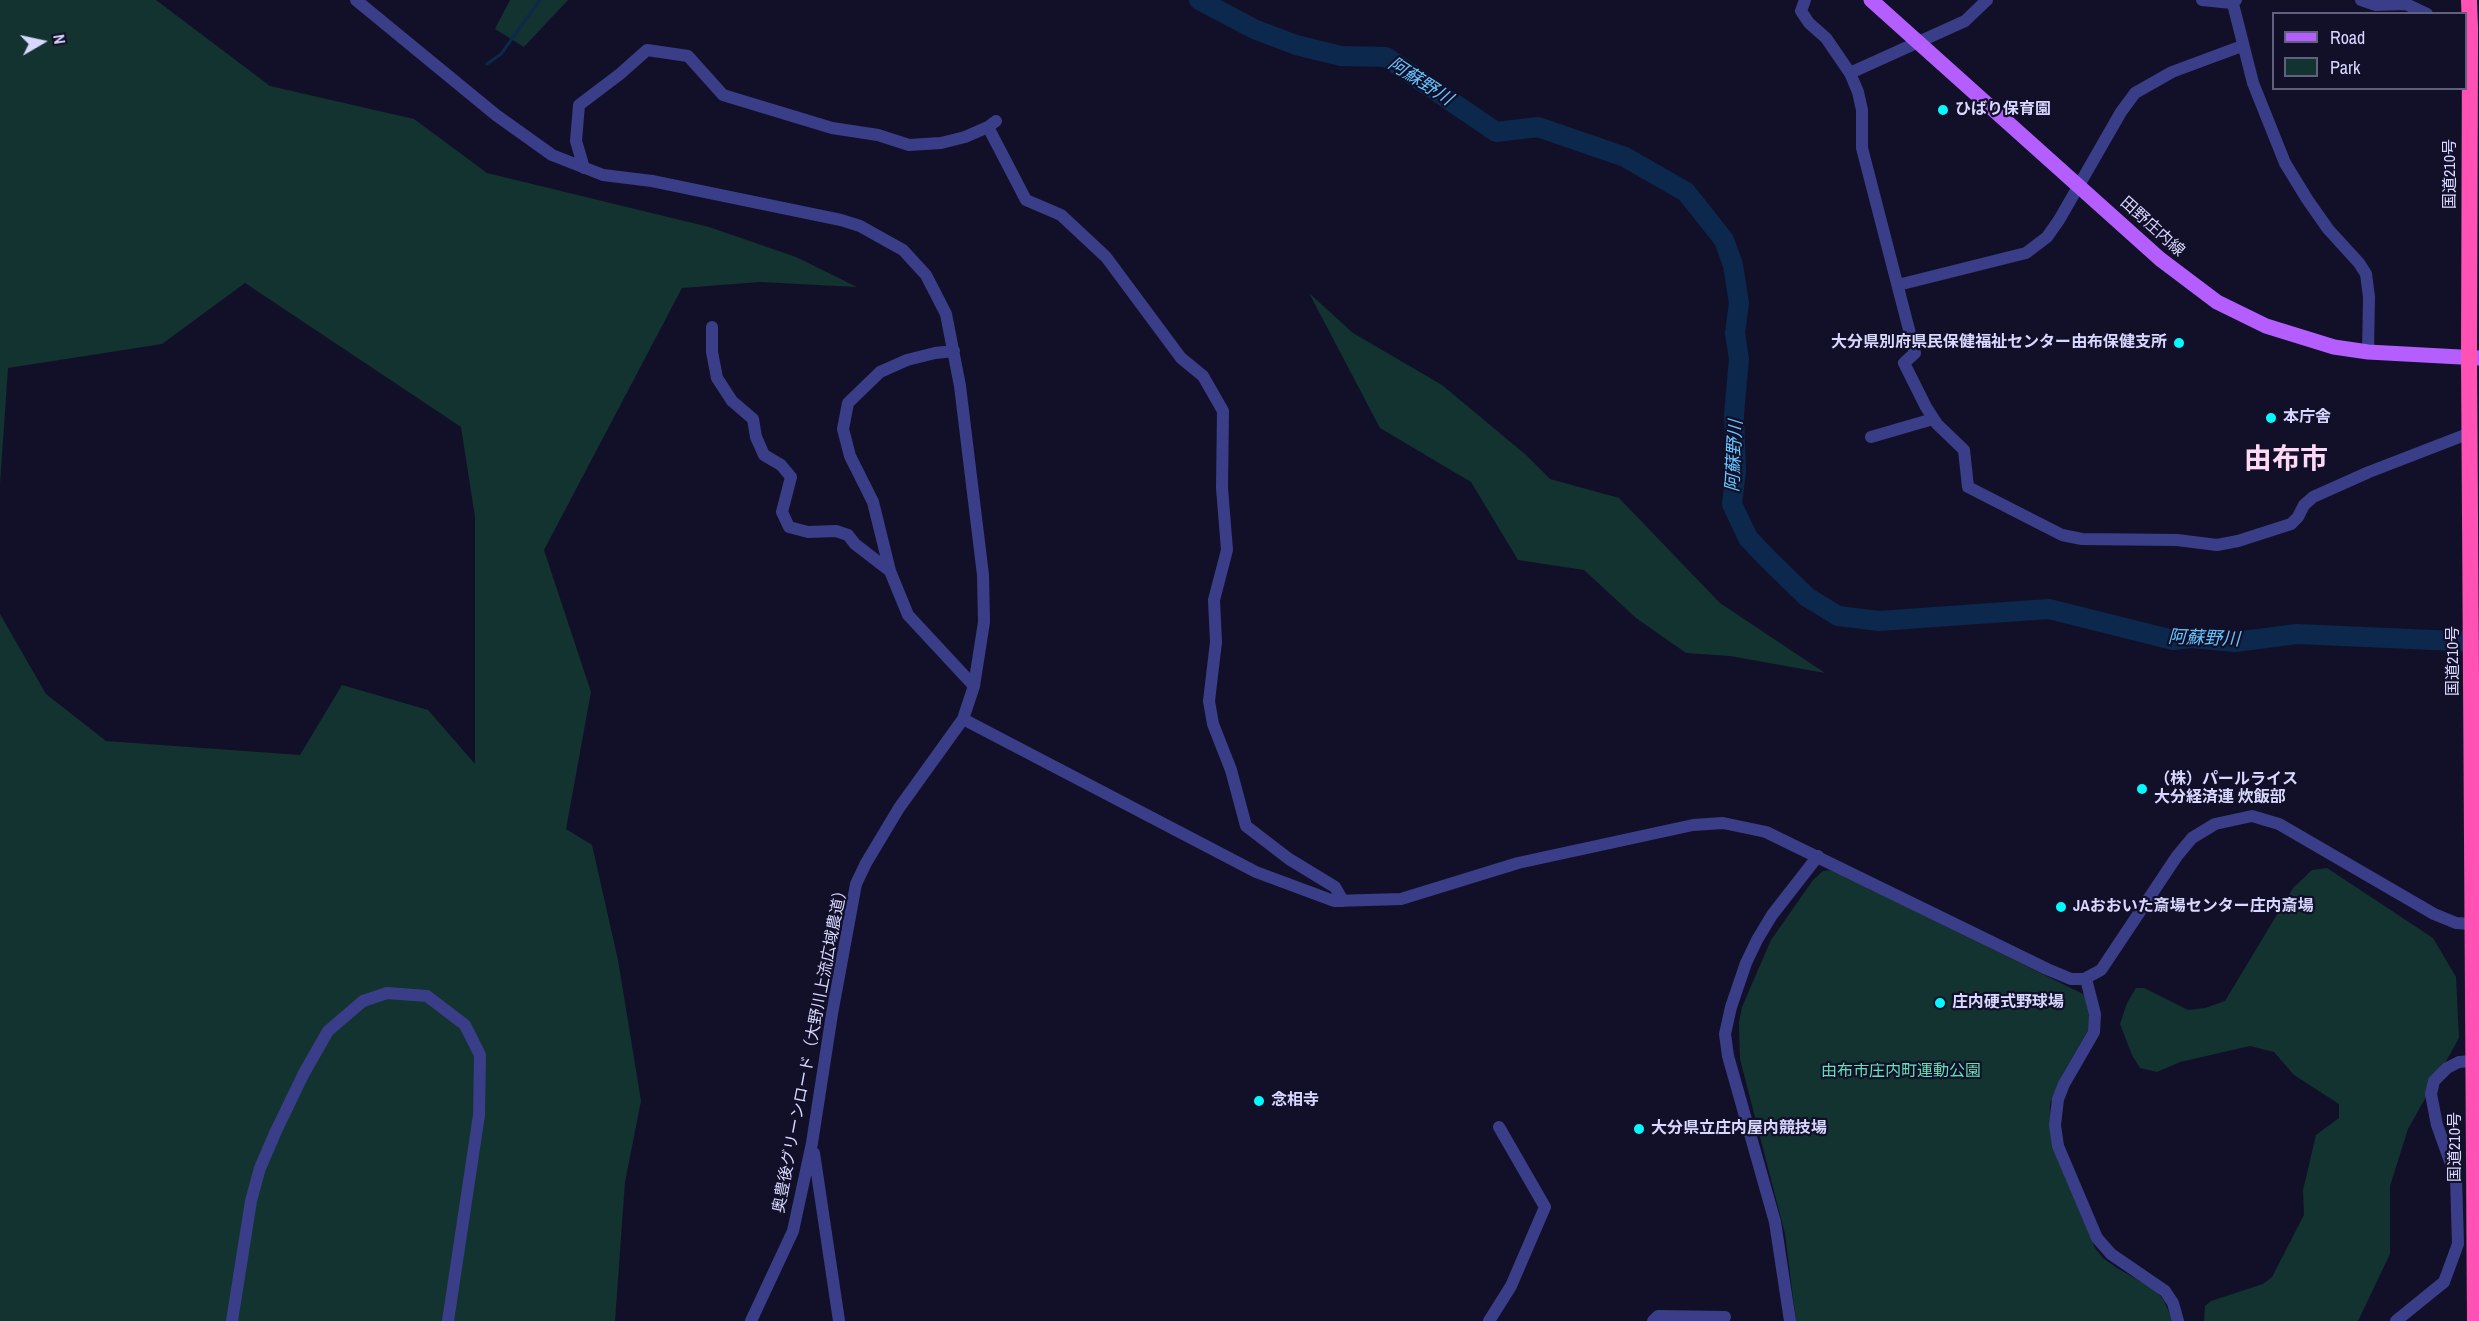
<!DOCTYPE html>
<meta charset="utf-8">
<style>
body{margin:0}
#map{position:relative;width:2479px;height:1321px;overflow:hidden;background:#121029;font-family:"Archivo Narrow",sans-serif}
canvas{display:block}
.legend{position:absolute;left:2272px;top:12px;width:195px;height:78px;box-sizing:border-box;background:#121029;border:2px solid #61607f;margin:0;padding:8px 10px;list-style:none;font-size:18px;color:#d8d7ff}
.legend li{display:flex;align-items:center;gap:12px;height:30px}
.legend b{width:30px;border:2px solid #61607f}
.north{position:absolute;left:12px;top:12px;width:60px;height:60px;-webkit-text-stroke:4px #121029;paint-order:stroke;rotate:81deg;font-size:16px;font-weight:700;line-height:24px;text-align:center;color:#d8d7ff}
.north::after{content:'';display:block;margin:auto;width:21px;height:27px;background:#d8d7ff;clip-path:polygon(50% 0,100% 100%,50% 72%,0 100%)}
</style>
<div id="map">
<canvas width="2479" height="1321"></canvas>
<ul class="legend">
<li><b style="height:8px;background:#b55eff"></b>Road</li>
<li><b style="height:16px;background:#12332f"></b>Park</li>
</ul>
<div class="north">N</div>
</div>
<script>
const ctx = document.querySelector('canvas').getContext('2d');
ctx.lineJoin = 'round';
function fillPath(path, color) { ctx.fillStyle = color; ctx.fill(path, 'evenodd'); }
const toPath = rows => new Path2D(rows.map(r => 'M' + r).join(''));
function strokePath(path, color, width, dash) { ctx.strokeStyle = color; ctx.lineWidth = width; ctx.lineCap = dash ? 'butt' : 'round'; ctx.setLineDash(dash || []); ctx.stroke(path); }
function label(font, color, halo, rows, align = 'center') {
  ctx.font = font + ' "Archivo Narrow","Noto Sans JP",sans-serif'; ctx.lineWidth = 4.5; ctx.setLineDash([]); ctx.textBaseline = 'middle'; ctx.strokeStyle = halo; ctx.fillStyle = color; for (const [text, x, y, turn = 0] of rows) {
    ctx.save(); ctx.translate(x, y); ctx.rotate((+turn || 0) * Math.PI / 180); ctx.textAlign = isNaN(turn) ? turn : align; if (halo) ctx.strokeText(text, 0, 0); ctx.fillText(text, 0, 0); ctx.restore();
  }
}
fillPath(toPath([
 [0,0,156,0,270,86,414,119,487,173,709,227,796,257,857,287,760,282,682,288,544,550,591,692,566,829,592,845,618,960,641,1101,625,1182,615,1321,0,1321,0,614,46,694,106,741,300,755,342,685,428,710,475,764,475,517,461,427,245,283,162,344,8,368,0,484],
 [510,0,568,0,524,47,495,29],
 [1309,293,1353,333,1442,385,1526,455,1550,479,1619,498,1720,603,1825,673,1730,656,1686,653,1636,618,1584,570,1518,560,1471,482,1380,428],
 [2327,868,2433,938,2456,977,2459,1038,2408,1129,2390,1186,2390,1254,2358,1321,2204,1321,2205,1306,2211,1301,2263,1284,2272,1277,2304,1215,2303,1190,2316,1135,2339,1118,2339,1104,2294,1075,2274,1052,2250,1046,2180,1062,2157,1072,2140,1068,2132,1055,2120,1024,2127,1003,2136,988,2144,988,2188,1010,2205,1008,2225,1001,2293,888,2312,870],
 [1832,870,2085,995,2090,1011,2089,1028,2061,1077,2050,1104,2050,1130,2053,1146,2095,1248,2103,1258,2117,1268,2156,1290,2164,1301,2173,1321,1796,1321,1785,1234,1740,1059,1739,1022,1742,1007,1771,940,1813,880,1823,871]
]), '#12332f');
strokePath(toPath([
 [487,64,501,54,540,0]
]), '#0c284c', 3);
strokePath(toPath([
 [1199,0,1254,29,1296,45,1341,56,1386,57,1496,132,1538,127,1625,157,1686,192,1724,240,1733,265,1739,303,1735,333,1739,359,1734,414,1736,471,1732,504,1748,538,1768,559,1807,597,1838,616,1879,621,2049,609,2173,640,2191,638,2235,642,2297,634,2479,642]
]), '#0c284c', 20);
strokePath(toPath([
 [356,0,496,115,552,155,603,175,652,181,841,220,860,226,903,250,926,275,946,314,960,386,983,575,984,622,974,686,963,719,899,808,866,863,856,884,832,1014,812,1143,793,1231,751,1321],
 [1805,0,1801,11,1809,23,1826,38,1850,73,1858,92,1862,110,1862,148,1915,353,1904,363,1926,407,1937,424,1964,450,1968,487,2062,535,2082,539,2177,540,2217,545,2238,541,2291,524,2298,517,2304,505,2313,497,2369,472,2470,433],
 [2202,0,2232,3,2236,0],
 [2232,0,2253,83,2285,163,2307,199,2328,229,2359,263,2366,274,2369,297,2368,352],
 [2361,0,2376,5,2406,4,2427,14],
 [1850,73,1965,21,1987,0],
 [988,127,1026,200,1061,215,1106,257,1181,358,1203,376,1223,411,1222,488,1227,550,1214,600,1216,642,1209,701,1213,724,1231,770,1246,826,1289,859,1335,887,1343,901],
 [584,168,576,141,579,105,620,74,647,50,688,56,723,95,832,128,878,135,909,145,941,143,965,137,988,127,996,121],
 [1898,285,2026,253,2047,237,2059,220,2121,112,2135,93,2172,72,2242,46],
 [712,327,712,352,717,378,732,401,753,419,756,437,764,455,781,465,791,477,782,512,789,527,808,532,836,531,848,535,855,544,890,571],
 [954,351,935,353,907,360,880,372,848,403,843,429,850,456,873,502,890,571,908,615,974,686],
 [1871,437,1933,419],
 [963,719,1256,872,1334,901,1401,899,1518,863,1693,825,1723,823,1766,832,2047,969,2071,979,2084,979,2101,970,2177,856,2192,838,2215,824,2252,816,2279,824,2434,914,2456,923,2472,924],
 [2086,979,2095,1014,2094,1032,2064,1084,2058,1099,2055,1125,2058,1146,2097,1238,2111,1254,2165,1291,2173,1303,2178,1321],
 [814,1153,839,1321],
 [232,1321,251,1201,260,1168,276,1131,304,1073,328,1031,363,1001,387,993,427,996,465,1025,480,1055,479,1115,448,1321],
 [1489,1321,1511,1286,1545,1207,1499,1127],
 [1653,1321,1658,1316,1725,1317],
 [1790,1321,1775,1222,1728,1056,1725,1034,1731,1007,1746,963,1757,940,1772,915,1818,856],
 [2396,1321,2444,1282,2458,1244,2456,1178,2437,1125,2431,1094,2434,1081,2447,1068,2459,1062,2473,1061]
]), '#3a3e88', 12);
strokePath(toPath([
 [1871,0,2160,259,2217,302,2266,326,2334,347,2368,352,2479,358]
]), '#b55eff', 15);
strokePath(toPath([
 [2469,0,2470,28],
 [2470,43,2469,358,2475,1321]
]), '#ff52b4', 16);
strokePath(toPath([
 [2470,28,2470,43]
]), '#ff52b4', 16);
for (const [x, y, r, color] of [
 [1943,110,6,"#03fbff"],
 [2179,343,6,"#03fbff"],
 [2271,418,6,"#03fbff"],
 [2142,789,6,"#03fbff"],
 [2061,907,6,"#03fbff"],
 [1940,1003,6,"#03fbff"],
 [1259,1101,6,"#03fbff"],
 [1639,1129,6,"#03fbff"]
]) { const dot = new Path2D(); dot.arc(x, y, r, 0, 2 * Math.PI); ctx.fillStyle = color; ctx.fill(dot); strokePath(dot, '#121029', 2); }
label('bold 16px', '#d8d7ff', '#121029', [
 ["ひばり保育園",1955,110],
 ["大分県別府県民保健福祉センター由布保健支所",2167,343,"right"],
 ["本庁舎",2283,418],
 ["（株）パールライス",2154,780],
 ["大分経済連 炊飯部",2154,798],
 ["JAおおいた斎場センター庄内斎場",2073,907],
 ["庄内硬式野球場",1952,1003],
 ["念相寺",1271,1101],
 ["大分県立庄内屋内競技場",1651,1129]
], 'left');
label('16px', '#d8d7ff', '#121029', [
 ["国道210号",2451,174,-90],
 ["田野庄内線",2152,227,42],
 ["国道210号",2454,661,-90],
 ["奥豊後グリーンロード（大野川上流広域農道）",811,1048,-79],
 ["国道210号",2456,1147,-90]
]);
label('16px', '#60e2b7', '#121029', [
 ["由布市庄内町運動公園",1901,1072]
]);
label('italic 18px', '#65c5ff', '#121029', [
 ["阿蘇野川",1420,82,33],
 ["阿蘇野川",1735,456,-87],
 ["阿蘇野川",2204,639,2]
]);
label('bold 28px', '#ffd9f4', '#121029', [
 ["由布市",2286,460]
]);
</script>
